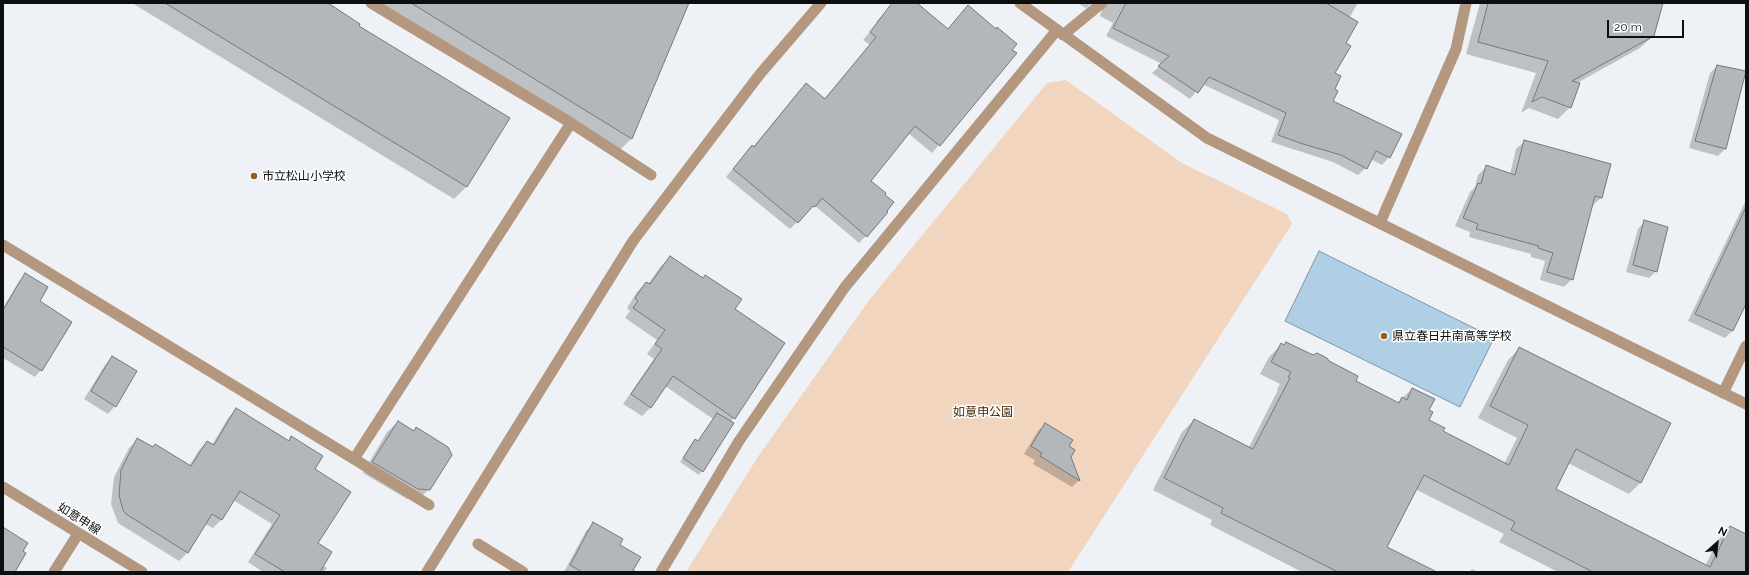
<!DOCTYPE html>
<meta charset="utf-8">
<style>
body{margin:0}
#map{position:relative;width:1749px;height:575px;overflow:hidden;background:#eef2f6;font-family:Raleway,sans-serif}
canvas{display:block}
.frame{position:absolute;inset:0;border:4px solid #0c0e0f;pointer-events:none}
.north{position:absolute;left:1697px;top:523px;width:40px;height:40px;-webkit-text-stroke:3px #fff;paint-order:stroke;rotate:27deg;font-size:11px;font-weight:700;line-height:16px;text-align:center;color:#0c0e0f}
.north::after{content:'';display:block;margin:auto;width:14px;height:18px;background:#0c0e0f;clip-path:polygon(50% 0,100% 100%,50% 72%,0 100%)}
.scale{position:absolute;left:1607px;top:20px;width:77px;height:18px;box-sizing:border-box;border:2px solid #0c0e0f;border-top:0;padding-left:5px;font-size:12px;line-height:14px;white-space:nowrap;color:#0c0e0f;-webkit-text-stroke:3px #fff;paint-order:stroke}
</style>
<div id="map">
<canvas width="1749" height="575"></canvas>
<div class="frame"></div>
<div class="north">N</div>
<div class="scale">20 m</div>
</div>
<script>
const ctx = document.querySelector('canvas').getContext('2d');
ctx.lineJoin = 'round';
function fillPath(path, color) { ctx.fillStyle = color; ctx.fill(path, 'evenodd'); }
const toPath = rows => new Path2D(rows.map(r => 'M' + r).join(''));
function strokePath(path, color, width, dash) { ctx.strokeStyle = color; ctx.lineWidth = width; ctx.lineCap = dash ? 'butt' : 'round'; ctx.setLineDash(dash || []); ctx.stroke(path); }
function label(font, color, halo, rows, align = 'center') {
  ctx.font = font + ' Raleway,"Noto Sans JP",sans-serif'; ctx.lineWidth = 3; ctx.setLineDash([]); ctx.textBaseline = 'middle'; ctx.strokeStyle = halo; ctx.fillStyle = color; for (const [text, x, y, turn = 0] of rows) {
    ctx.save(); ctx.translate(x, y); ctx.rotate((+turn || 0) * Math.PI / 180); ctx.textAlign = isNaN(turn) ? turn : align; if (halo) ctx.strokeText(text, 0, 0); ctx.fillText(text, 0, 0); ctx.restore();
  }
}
fillPath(toPath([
 [1066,80,1182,163,1287,214,1292,224,1068,572,686,572,757,458,870,299,1047,83]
]), '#f2d5be');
const water = toPath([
 [1319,251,1494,338,1460,407,1285,321,1319,251]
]);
fillPath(water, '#b0cfe5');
strokePath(water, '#7f95a5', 1);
fillPath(toPath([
 [132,3,328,3,358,26,467,186,454,199],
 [377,3,688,3,631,139,618,152],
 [894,3,916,3,947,30,1011,50,1015,54,932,153,908,133,869,181,884,195,866,236,859,243,814,205,790,229,726,177,745,154,753,147,799,91,824,99,870,45,863,40,877,23,876,22],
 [1077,3,1358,3,1349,18,1344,43,1333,73,1332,101,1389,157,1382,165,1370,159,1366,168,1358,175,1333,162,1271,142,1279,120,1202,84,1190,99,1152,73,1162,64,1106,36,1113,23,1100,16,1102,10,1100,5,1092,3,1086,8],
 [1480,3,1662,3,1653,36,1640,48,1577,83,1570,107,1558,119,1529,108,1521,113,1536,73,1466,54],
 [1717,66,1725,149,1718,156,1689,148,1710,73],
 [1525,141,1601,198,1592,206,1572,279,1564,287,1540,280,1545,261,1531,257,1531,254,1469,237,1470,232,1455,226,1470,192,1475,187,1478,175,1487,166,1510,174,1516,149],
 [1746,200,1746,301,1732,331,1725,338,1688,321],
 [1645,221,1656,271,1649,278,1626,272,1638,229],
 [670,257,734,310,734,418,730,422,699,475,680,462,692,444,698,442,713,419,665,386,651,407,642,416,623,404,654,359,647,354,657,340,625,318,630,311,627,308,637,292,646,283,648,284,661,266],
 [26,275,38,301,41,370,35,377,3,358,3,308,19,281],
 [1286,343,1328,362,1354,382,1397,403,1412,389,1428,410,1428,420,1441,432,1504,464,1517,438,1478,418,1508,360,1520,348,1641,482,1629,494,1568,463,1554,489,1705,566,1718,540,1730,528,1746,536,1746,572,1558,572,1499,542,1504,534,1415,489,1386,547,1435,572,1302,572,1210,525,1212,520,1153,490,1182,432,1194,420,1249,447,1278,390,1277,389,1280,384,1260,374,1269,357,1281,345,1283,346],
 [112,357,115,406,108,414,84,399,105,365],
 [236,410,288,441,291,438,313,470,317,544,322,565,327,568,324,572,263,572,248,562,272,524,233,500,221,520,213,528,205,524,188,552,179,561,118,523,111,504,114,477,129,448,138,439,152,448,155,445,189,466,199,450,207,442,212,445,228,418],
 [398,422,429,489,418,500,407,499,363,473,387,432],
 [1045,424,1068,446,1069,457,1079,480,1072,487,1033,464,1035,460,1024,454,1038,431],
 [593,524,619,546,633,569,638,572,564,572,586,531],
 [1472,569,1478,572,1469,572]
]), '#0003');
const building = toPath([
 [165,3,328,3,360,24,359,26,510,118,467,187,165,3],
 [411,3,689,3,632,139,411,3],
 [892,3,917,3,948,29,968,5,996,29,997,27,1017,44,1012,50,1017,53,940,146,915,126,871,181,886,193,885,195,894,202,887,211,888,212,867,237,822,198,815,207,813,206,798,223,733,169,752,145,754,147,806,83,825,99,876,37,870,32,892,3],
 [1126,3,1326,3,1358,22,1346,43,1351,46,1335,73,1341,76,1335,89,1338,91,1333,101,1402,134,1390,158,1376,151,1367,169,1341,155,1303,144,1278,135,1286,113,1209,77,1198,93,1158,66,1169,56,1113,28,1126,3],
 [1488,3,1663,3,1654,36,1572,81,1580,83,1571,108,1542,97,1532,102,1548,61,1478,42,1488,3],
 [1717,65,1746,71,1726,149,1695,141,1717,65],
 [1524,140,1611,164,1602,198,1595,196,1573,280,1547,272,1553,253,1538,248,1539,246,1476,229,1478,224,1463,218,1478,183,1481,184,1486,165,1515,175,1524,140],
 [1746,207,1746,304,1733,331,1695,314,1746,207],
 [1644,220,1668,227,1657,272,1633,265,1644,220],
 [670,256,703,278,705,275,742,299,735,309,785,343,735,419,673,376,651,408,631,394,662,349,655,344,665,330,633,308,638,301,635,298,646,282,650,284,670,256],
 [25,273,48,287,40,301,72,322,42,371,3,347,3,310,25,273],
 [1286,342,1313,355,1317,353,1327,358,1329,361,1358,376,1356,381,1399,403,1402,397,1407,400,1412,388,1435,399,1429,410,1433,412,1429,420,1445,428,1443,431,1509,465,1528,425,1490,406,1519,347,1671,423,1641,483,1576,449,1556,489,1710,567,1730,526,1746,534,1746,572,1593,572,1511,530,1515,522,1424,475,1387,547,1437,572,1338,572,1221,513,1223,508,1164,478,1194,419,1253,449,1290,378,1288,377,1291,372,1271,362,1281,343,1284,345,1286,342],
 [112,356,137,371,116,407,91,391,112,356],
 [236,408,289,441,291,436,323,456,315,469,351,492,318,543,332,552,320,572,285,572,255,554,280,515,240,491,222,520,212,514,188,553,126,514,123,510,119,495,121,470,137,438,153,447,155,444,191,466,207,441,214,445,236,408],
 [717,413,734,423,703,472,683,458,695,439,698,441,717,413],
 [398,421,414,431,416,427,448,447,452,455,430,490,418,489,372,462,398,421],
 [1045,423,1073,440,1069,446,1075,450,1071,457,1080,481,1040,456,1042,453,1031,446,1045,423],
 [593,522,623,539,620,545,641,557,632,572,582,572,570,565,593,522],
 [3,527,28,543,23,551,26,553,15,572,3,572,3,527]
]);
fillPath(building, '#b3b7ba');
strokePath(building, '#74787b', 1);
strokePath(toPath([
 [371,3,571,123,651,175],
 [1020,3,1207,138,1746,404],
 [1063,35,1102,3],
 [1380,223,1456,49,1466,3],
 [3,245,354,459,571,123],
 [1723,393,1746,346],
 [354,459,429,505],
 [478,544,523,572],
 [54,572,78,534],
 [661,572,739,441,845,287,1057,30]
]), '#b3977f', 11);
strokePath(toPath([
 [3,487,142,572],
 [427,572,633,241,760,74,821,3]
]), '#b3977f', 11);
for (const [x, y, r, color] of [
 [254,176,4,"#985c1f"],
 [1384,336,4,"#985c1f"]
]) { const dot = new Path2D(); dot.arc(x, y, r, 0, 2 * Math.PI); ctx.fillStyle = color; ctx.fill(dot); strokePath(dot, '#fff', 1.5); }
label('12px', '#0c0e0f', '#fff', [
 ["市立松山小学校",262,176],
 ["県立春日井南高等学校",1392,336]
], 'left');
label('12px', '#422507', '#fff', [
 ["如意申公園",983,412]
]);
label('12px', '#0c0e0f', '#fff', [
 ["如意申線",79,519,32]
]);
</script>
